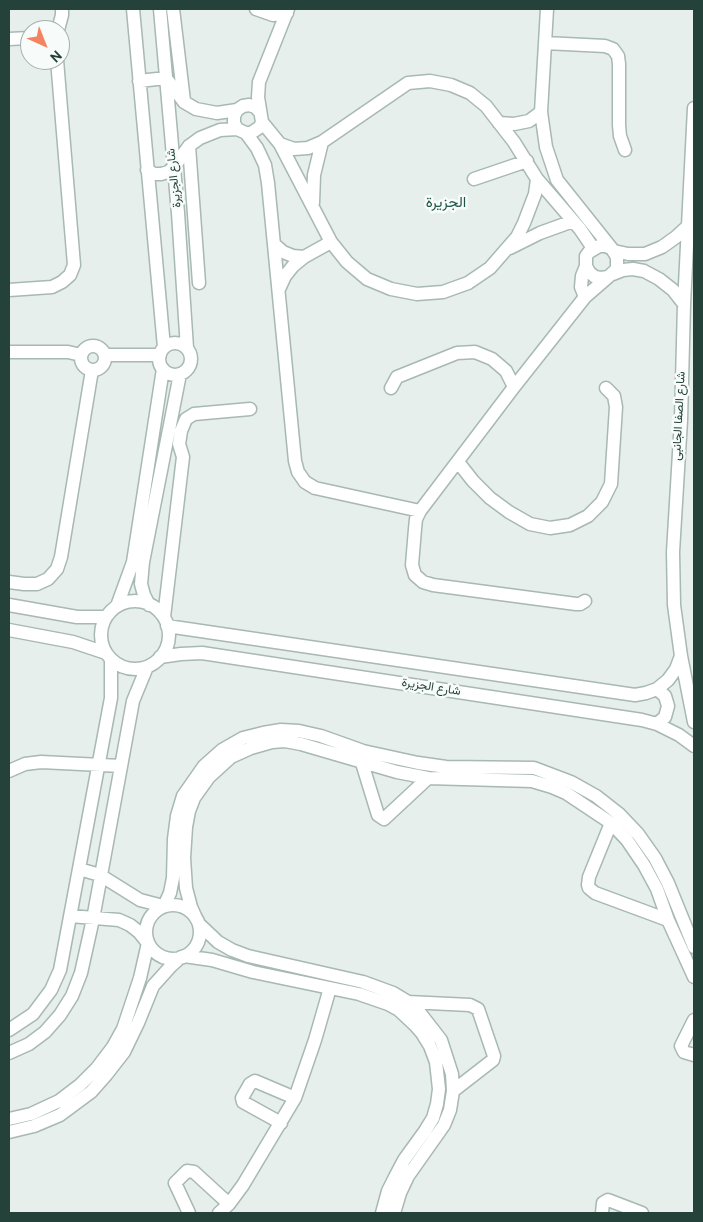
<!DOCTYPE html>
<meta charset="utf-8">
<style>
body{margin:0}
#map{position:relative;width:703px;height:1222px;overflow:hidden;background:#e6efeb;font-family:Overpass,sans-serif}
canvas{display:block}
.frame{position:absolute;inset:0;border:10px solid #24423a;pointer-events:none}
.north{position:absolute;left:20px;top:20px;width:50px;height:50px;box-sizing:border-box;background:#f7fbf9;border:1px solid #a3b1ad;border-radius:50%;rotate:136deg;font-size:14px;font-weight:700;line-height:20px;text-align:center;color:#24423a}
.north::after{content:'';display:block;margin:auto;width:18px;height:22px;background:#f4845f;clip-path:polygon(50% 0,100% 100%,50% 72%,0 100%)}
</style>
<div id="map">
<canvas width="703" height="1222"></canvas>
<div class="frame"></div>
<div class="north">N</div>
</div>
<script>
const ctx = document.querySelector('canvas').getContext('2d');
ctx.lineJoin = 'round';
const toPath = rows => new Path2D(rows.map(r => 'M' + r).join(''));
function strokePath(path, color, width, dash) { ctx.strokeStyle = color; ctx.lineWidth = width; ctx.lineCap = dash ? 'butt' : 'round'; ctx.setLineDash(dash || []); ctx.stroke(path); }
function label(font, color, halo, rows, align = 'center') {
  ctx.font = font + ' Overpass,Vazirmatn,sans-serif'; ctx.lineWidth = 5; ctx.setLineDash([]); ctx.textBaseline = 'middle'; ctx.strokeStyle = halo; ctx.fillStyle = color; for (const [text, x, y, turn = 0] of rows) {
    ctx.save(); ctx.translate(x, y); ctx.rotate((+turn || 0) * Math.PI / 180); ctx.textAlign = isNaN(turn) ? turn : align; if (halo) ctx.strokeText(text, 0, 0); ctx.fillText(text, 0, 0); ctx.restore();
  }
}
const minor = toPath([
 [133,9,164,347],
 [160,9,178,213,187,348],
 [173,9,184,101],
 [256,9,273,15,287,13],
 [547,9,541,112,546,147,557,180,612,249],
 [58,30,62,15,62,9],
 [9,39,30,38],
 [545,43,605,46,613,49,618,56,619,64,619,125,620,136,625,150],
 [139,81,166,78,184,102,196,109,217,113,237,110],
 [694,108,684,304,681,420,673,552,674,605,681,656,694,722],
 [260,112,255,107,249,105,243,106,237,110,234,116,234,123,237,129,246,133,251,133,260,127,262,122,258,97,259,82,288,9],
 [262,122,280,144,331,242,347,262,367,279,391,289,417,294,443,292,468,283,490,268,517,237,524,223,535,194,537,179],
 [499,123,514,124,529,121,541,112],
 [246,133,257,148,265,165,268,183,295,461,298,472,305,482,315,488,420,511],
 [280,144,294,149,308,148,322,142,408,83,430,81,451,85,470,93,486,106,514,142,537,179,580,229,593,248],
 [189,146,199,283],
 [147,170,154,174,161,174,168,172,174,167,189,146,200,138,220,130,237,129],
 [474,179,527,161],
 [313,203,314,175,322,142],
 [275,245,283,252,293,256,304,257],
 [510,248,540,233,573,221],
 [614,251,628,254,645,254,662,247,676,237,689,225],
 [613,274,623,270,633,269,644,271,659,279,673,290,684,304],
 [279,289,285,276,293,266,304,257,331,242],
 [9,290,52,287,62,282,70,275,74,265,57,60],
 [585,297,581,287,582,276,586,266,586,256,589,252,599,246,606,246,612,249,617,257,617,269,608,277,601,278,595,277,589,272,586,266],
 '159 359a16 16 0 1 1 32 0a16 16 0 1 1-32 0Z',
 '81 358a12 12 0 1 1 24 0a12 12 0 1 1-24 0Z',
 [9,352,68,352,81,355],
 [105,355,160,355],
 [391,388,397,377,457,353,475,352,492,359,506,371,514,387],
 [458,462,473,481,490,498,509,512,530,524,550,528,570,525,588,516,602,502,611,484,616,407,614,396,606,388],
 [9,582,24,584,37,584,48,579,57,569,61,557,92,370],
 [585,601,580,604,576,604,433,585,423,582,415,575,412,565,415,529,416,519,420,511,514,387,585,297,608,277],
 '101 635a34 34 0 1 1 68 0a34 34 0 1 1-68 0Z',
 [9,605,77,617,106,617],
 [149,605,144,595,141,584,143,562,180,374],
 [117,606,133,562,163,369],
 [164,617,183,457,179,444,181,431,186,419,194,414,250,409],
 [167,626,635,695,646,693,657,689,668,680,676,669,681,656],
 [9,630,73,642,106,653],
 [160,657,181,654,202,653,642,720,657,724,679,735,694,746],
 [657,724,665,717,668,706,665,696,657,689],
 [362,763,378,815,384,819,428,778],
 [9,771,25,764,41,762,121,766],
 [611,823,589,877,588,885,589,888,595,893,668,920],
 [79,869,100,875,140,900,163,906],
 '146 932a27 27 0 1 1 54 0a27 27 0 1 1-54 0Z',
 [164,906,170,893,173,878,174,839,177,816,183,796,204,766,222,750,243,738,263,733,281,730,299,731,321,736,363,751,418,763,446,767,534,768,571,782,596,796,619,814,638,834,655,858,668,883,694,947],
 [70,916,119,920,130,925,139,932,147,942],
 [195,916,191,907,186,888,184,858,186,827,189,811,194,798,209,777,231,757,251,748,272,742,285,741,301,744,397,772,428,778,532,781,552,787,566,793,611,823,627,840,644,865,657,889,668,920,694,977],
 [199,924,218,942,232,950,248,956,363,982,393,993,408,1002,420,1013,441,1040,452,1074,453,1091,450,1110,444,1125,408,1176,400,1193,394,1213],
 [184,956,212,960,253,972,359,994,388,1004,399,1010,415,1025,422,1033,430,1046,436,1062,439,1089,437,1104,433,1118,425,1131,404,1160,395,1177,388,1191,382,1213],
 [408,1002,470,1005,478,1009,494,1056,493,1060,453,1091],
 [694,1020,681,1046,684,1052,694,1055],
 [9,1030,33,1014,51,990,60,970,111,698,111,660],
 [9,1053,29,1044,45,1032,60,1015,72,996,81,973,93,919,133,701,147,667],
 [9,1119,31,1114,59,1101,80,1085,97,1068,113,1047,123,1029,140,978,148,943],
 [281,1123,243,1102,242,1098,250,1084,255,1081,295,1098],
 [9,1132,34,1126,60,1115,91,1092,106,1075,124,1052,138,1023,153,986,171,966,181,957],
 [189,1213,175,1183,187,1171,194,1172,229,1204],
 [219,1213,229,1204,243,1185,295,1098,315,1040,330,988],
 [602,1213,603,1203,608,1200,642,1213]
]);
strokePath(minor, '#a8b8b2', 15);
strokePath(minor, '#fff', 12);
label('12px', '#24423a', '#f7fbf9', [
 ["شارع الجزيرة",175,178,-96],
 ["شارع الصفا الجانبى",680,416,-87],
 ["شارع الجزيرة",431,688,9]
]);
label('15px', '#1f5548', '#f7fbf9', [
 ["الجزيرة",446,204]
]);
</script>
